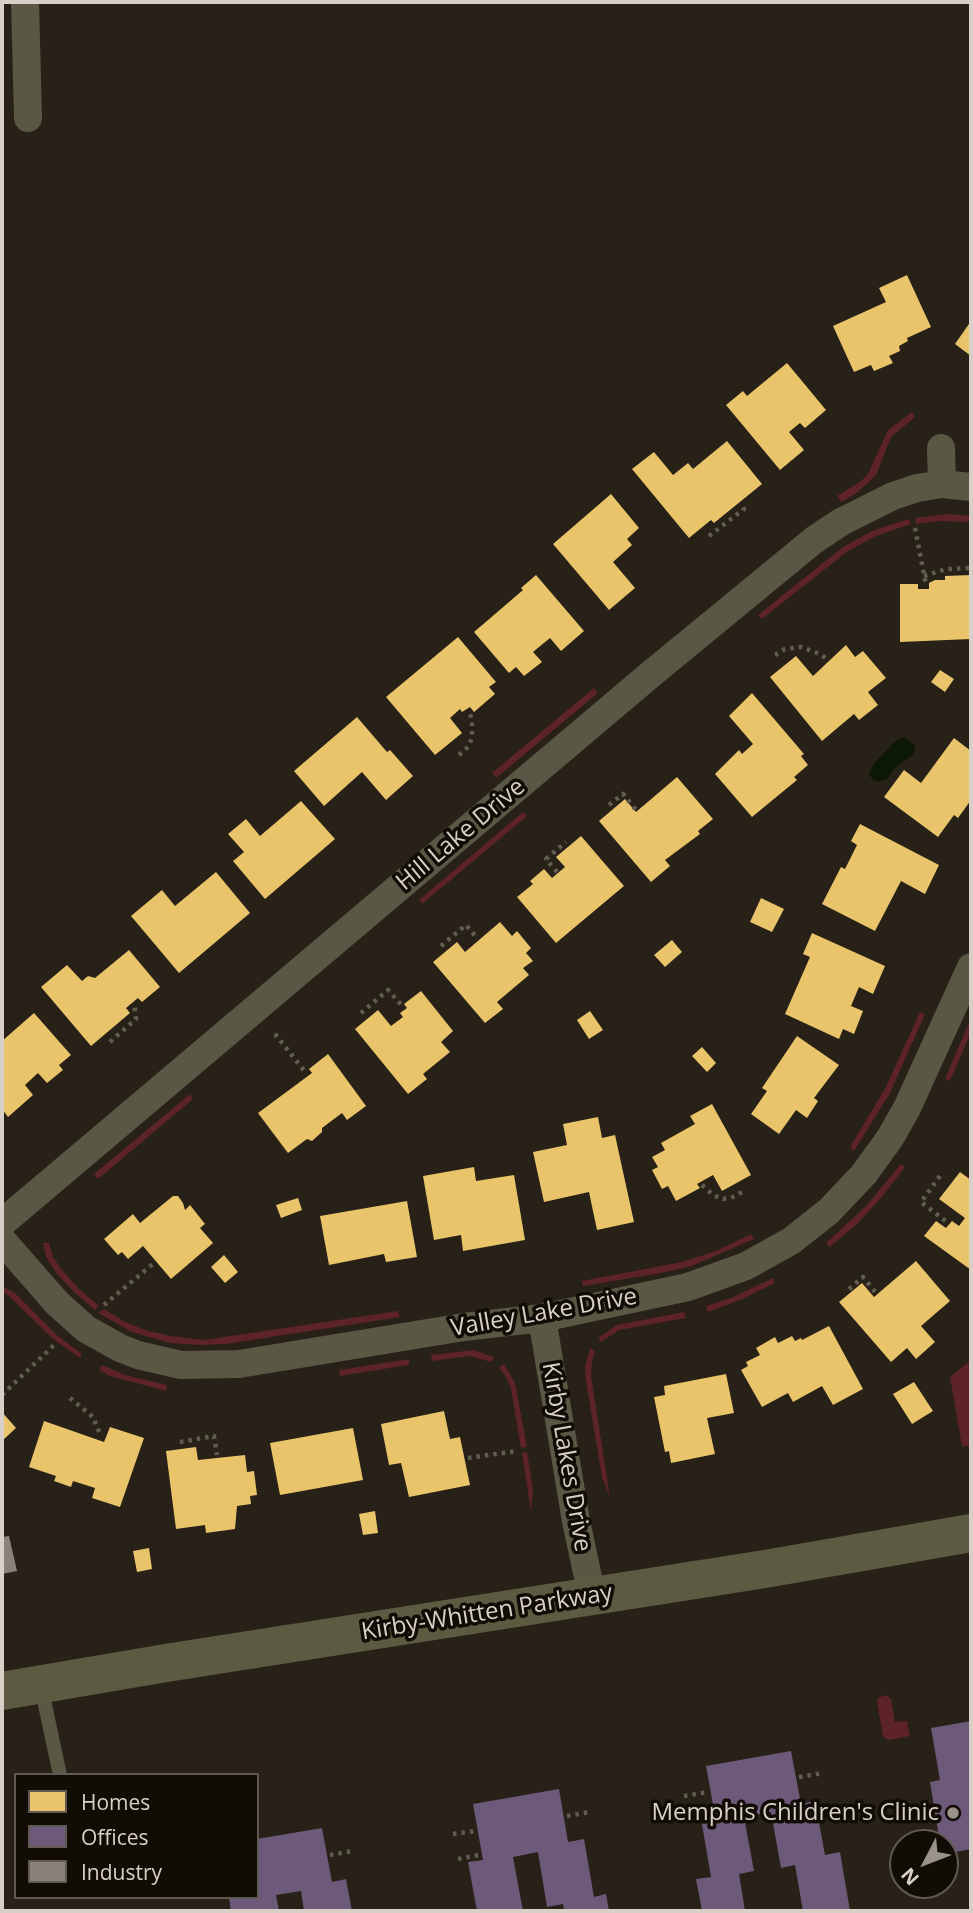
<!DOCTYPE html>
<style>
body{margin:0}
#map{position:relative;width:973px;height:1913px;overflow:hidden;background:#272117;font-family:"Open Sans",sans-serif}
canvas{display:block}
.frame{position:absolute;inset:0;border:4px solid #d8d0c6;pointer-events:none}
.legend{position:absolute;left:14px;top:1773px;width:245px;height:126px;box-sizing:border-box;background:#110c06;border:2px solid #615a53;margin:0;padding:9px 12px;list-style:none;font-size:21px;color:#d8d0c6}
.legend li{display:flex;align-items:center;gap:14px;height:35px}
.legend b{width:35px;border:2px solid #615a53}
.north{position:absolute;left:889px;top:1829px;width:70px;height:70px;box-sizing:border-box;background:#110c06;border:2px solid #615a53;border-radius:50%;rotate:228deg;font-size:19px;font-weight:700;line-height:28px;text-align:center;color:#d8d0c6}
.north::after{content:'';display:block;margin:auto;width:24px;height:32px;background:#9a9389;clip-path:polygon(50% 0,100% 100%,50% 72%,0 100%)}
</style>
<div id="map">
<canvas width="973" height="1913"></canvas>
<div class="frame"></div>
<ul class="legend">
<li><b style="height:19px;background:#e9c46a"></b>Homes</li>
<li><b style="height:19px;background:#6d597a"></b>Offices</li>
<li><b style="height:19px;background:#8a817c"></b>Industry</li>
</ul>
<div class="north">N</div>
</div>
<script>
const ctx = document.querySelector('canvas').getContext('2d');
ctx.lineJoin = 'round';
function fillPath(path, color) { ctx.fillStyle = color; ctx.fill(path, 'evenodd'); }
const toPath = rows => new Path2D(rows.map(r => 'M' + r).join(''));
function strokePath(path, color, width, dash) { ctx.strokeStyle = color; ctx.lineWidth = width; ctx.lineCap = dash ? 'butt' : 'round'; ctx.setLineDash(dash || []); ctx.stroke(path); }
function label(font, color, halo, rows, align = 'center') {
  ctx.font = font + ' "Open Sans",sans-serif'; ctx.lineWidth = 7; ctx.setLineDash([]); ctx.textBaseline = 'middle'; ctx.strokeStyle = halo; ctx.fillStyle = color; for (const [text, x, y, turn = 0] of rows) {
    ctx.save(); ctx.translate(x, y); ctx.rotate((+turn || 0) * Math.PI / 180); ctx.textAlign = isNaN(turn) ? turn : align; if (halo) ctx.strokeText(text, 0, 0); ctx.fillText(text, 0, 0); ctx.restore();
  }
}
fillPath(toPath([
 [912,412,915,417,891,437,876,475,857,493,841,502,837,496,861,481,868,474,888,430],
 [948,514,971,516,971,522,939,521,916,524,915,518],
 [909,519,911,524,876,536,848,551,762,619,758,615,843,547,874,530],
 [594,688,598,693,496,778,492,773],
 [523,812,527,816,422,904,419,900],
 [920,1012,925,1014,890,1093,854,1151,850,1147,885,1089],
 [971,1018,971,1032,950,1081,945,1079],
 [190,1094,193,1099,98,1179,94,1174],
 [901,1164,905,1167,881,1198,857,1224,830,1247,826,1243,867,1205],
 [751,1234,754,1239,692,1266,661,1273,583,1286,582,1281,682,1262,716,1251],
 [43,1243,49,1243,53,1257,62,1270,79,1289,99,1306,95,1310,74,1292,57,1274,46,1257],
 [773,1278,775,1283,740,1300,708,1312,706,1306,731,1298],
 [2,1286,15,1293,58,1336,82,1354,80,1358,53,1339,9,1296,2,1292],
 [104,1309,125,1322,148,1331,171,1336,204,1340,398,1311,400,1317,226,1344,199,1345,170,1343,132,1332,98,1313],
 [684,1312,686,1318,619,1330,601,1342,598,1338,617,1325],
 [590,1348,595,1351,592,1362,591,1376,610,1497,602,1477,586,1381,585,1367],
 [474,1350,494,1357,491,1362,470,1356,432,1361,431,1355],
 [409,1359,409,1365,340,1376,339,1370],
 [971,1360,971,1446,962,1446,950,1377],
 [504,1364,515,1383,527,1447,521,1448,511,1388,506,1377,499,1368],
 [102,1365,125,1375,167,1385,166,1391,110,1376,99,1370],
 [527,1452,533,1490,531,1511,522,1453],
 [886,1695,891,1699,895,1722,907,1721,910,1736,888,1740,883,1736,877,1702,878,1698]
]), '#5d2328');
fillPath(toPath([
 [904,737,915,746,914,754,895,768,887,779,878,782,874,780,869,775,873,765,894,742]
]), '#0d1804');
fillPath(toPath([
 [907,275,931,327,907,338,908,341,899,346,900,351,889,356,893,363,874,371,871,365,854,372,833,326,886,302,879,288],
 [971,321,971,356,955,344],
 [787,363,826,410,805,428,800,423,789,432,804,450,780,470,726,405,743,391,747,396],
 [727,441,762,484,714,523,711,520,689,538,632,469,654,452,673,475,688,463,693,469],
 [611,494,639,528,627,539,632,545,613,562,635,588,609,610,553,544],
 [536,575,584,631,561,651,550,638,533,652,542,662,524,676,516,667,509,673,474,632,523,590,521,588],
 [971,575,971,639,900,642,900,584,918,584,918,589,929,589,929,583,935,580,945,580,945,576],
 [458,637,496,682,489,687,495,694,474,712,470,707,462,712,460,709,450,718,462,733,435,755,386,697],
 [846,645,855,657,863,651,886,678,868,692,878,705,859,720,854,714,822,741,770,677,796,656,813,676],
 [940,670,954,679,945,692,931,682],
 [752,693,804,754,801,756,808,765,794,777,797,780,752,817,715,774,739,750,742,754,753,744,729,716],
 [357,717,387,752,390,750,413,776,386,800,362,772,324,806,294,771],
 [954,738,971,751,971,800,958,818,954,815,938,837,884,797,904,770,921,783],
 [677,777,713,819,698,831,700,834,665,860,670,866,651,882,599,821,625,799,636,812],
 [301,801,335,839,265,899,233,861,244,852,228,834,246,819,260,836],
 [860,824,939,865,925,894,901,881,875,931,822,904,841,867,845,869,857,845,851,841],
 [581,836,624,886,556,943,517,897,533,884,530,881,544,869,552,878,565,867,556,857],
 [216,872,250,913,179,973,131,916,162,890,175,906],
 [761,898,784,909,772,932,750,922],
 [500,922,512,936,517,931,531,948,526,953,533,961,523,968,529,975,497,1002,503,1009,485,1023,433,962,457,942,465,952],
 [812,933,885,966,873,994,859,987,851,1006,863,1011,854,1034,843,1029,839,1039,785,1014,810,957,803,954],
 [672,940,682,952,665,967,654,955],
 [129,950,160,987,142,1002,138,998,126,1008,130,1013,91,1046,41,987,67,965,82,981,88,976,95,978],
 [421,991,453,1031,441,1042,450,1052,423,1074,427,1079,408,1094,355,1029,378,1010,391,1026,403,1017,400,1013,407,1008,404,1004],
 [590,1011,603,1030,589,1039,577,1020],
 [34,1013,71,1055,59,1065,63,1070,47,1083,38,1073,25,1085,33,1095,8,1117,2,1109,2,1041],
 [797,1036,839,1065,814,1098,818,1101,807,1118,796,1110,779,1134,751,1114,767,1091,762,1088],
 [702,1047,716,1063,707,1072,692,1056],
 [328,1054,366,1106,347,1120,342,1113,322,1128,322,1132,312,1141,307,1139,288,1153,258,1113,312,1073,309,1069],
 [712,1104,751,1175,722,1191,713,1175,697,1184,700,1188,676,1201,668,1186,662,1189,652,1170,658,1167,652,1157,665,1150,661,1143,695,1124,690,1116],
 [598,1117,602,1138,615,1135,634,1222,597,1230,589,1192,544,1202,533,1152,567,1145,563,1124],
 [474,1167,476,1181,514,1175,525,1240,463,1251,461,1235,434,1240,423,1176],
 [960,1172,971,1180,971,1270,924,1236,936,1221,946,1228,952,1221,959,1226,965,1218,939,1199],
 [173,1196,178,1196,183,1203,185,1210,190,1205,205,1224,200,1228,213,1243,171,1279,143,1246,128,1259,122,1252,118,1255,104,1239,133,1214,140,1223],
 [298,1198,302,1210,281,1218,276,1205],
 [407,1201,417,1257,386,1262,384,1254,329,1265,320,1216],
 [224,1255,238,1272,225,1283,211,1267],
 [916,1261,950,1301,921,1326,935,1342,916,1359,907,1348,891,1362,839,1302,862,1283,874,1297],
 [829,1326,863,1389,833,1405,822,1386,793,1402,788,1393,762,1407,741,1370,748,1366,746,1362,760,1355,756,1348,775,1337,778,1343,792,1336,795,1341,801,1338,802,1340],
 [726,1374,734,1413,707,1418,715,1454,671,1463,669,1451,665,1452,654,1397,665,1395,664,1386],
 [914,1382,933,1411,912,1424,893,1394],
 [444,1411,450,1439,460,1437,470,1485,409,1497,401,1463,389,1465,381,1424],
 [2,1412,16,1428,2,1441],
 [44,1421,104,1442,110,1427,144,1438,120,1507,92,1498,95,1488,73,1481,71,1487,54,1481,56,1476,29,1467],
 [353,1428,363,1480,280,1495,270,1443],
 [196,1447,198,1460,245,1455,247,1472,254,1471,257,1495,250,1496,251,1504,237,1506,235,1529,206,1533,205,1525,176,1529,166,1451],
 [375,1511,378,1533,363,1535,359,1514],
 [149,1548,152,1569,137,1572,133,1551]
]), '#e9c46a');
fillPath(toPath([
 [971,1721,971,1849,945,1854,945,1843,940,1843,930,1782,940,1780,931,1728],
 [791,1751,801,1804,815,1801,825,1855,840,1852,850,1911,803,1911,795,1865,781,1868,771,1812,744,1817,754,1871,739,1874,745,1911,702,1911,696,1879,711,1877,702,1824,716,1821,706,1766],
 [559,1789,568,1842,584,1839,594,1897,606,1894,609,1911,564,1911,563,1904,547,1907,538,1852,513,1857,523,1911,477,1911,468,1862,483,1860,473,1804],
 [322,1828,332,1882,346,1879,352,1911,304,1911,301,1891,276,1895,279,1911,231,1911,229,1898,257,1897,257,1839]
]), '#6d597a');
fillPath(toPath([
 [9,1536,17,1571,2,1574,2,1537]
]), '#8a817c');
strokePath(toPath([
 [915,528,926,585],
 [709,536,744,509,741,505],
 [924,576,946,569,971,568],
 [775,655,785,649,801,647,820,654,828,660],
 [459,755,469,746,472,737,472,720,469,711],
 [609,805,623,794,636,810],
 [557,872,546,859,566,842],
 [441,946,466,925,477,938],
 [361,1013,388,990,404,1008],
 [275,1034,306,1073],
 [110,1042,136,1019,134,1003],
 [940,1176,921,1202,947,1222],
 [702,1185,713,1195,723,1199,731,1198,742,1192],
 [849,1289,863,1277,876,1293],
 [104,1305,154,1263],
 [2,1395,54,1345],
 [70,1398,93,1417,100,1434],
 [180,1442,214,1436,217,1455],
 [468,1458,517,1451],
 [799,1777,823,1773],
 [684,1796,708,1792],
 [567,1816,590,1812],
 [688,1820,713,1816],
 [453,1834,475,1831],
 [330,1855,353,1851],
 [458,1859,479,1855]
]), '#615d50', 4.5, [3.5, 5]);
strokePath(toPath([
 [41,1686,60,1775]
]), '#5b5745', 14);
strokePath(toPath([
 [25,2,28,118],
 [941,448,942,484],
 [2,1223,651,674,814,540,841,522,893,496,917,488,942,484,971,487],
 [2,1240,57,1303,86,1329,120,1348,138,1355,181,1365,239,1364,464,1327,542,1318,688,1287,746,1266,791,1241,829,1211,864,1174,890,1138,907,1108,971,967],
 [542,1318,576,1521,592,1596]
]), '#5b5745', 28);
strokePath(toPath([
 [2,1691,166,1663,765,1569,971,1533]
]), '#5d5a42', 38);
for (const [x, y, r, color] of [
 [953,1813,7,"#9a9389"]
]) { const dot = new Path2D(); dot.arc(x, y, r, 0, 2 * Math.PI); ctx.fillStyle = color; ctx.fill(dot); strokePath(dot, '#110c06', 2.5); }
label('24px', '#d8d0c6', '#110c06', [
 ["Hill Lake Drive",461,835,-40],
 ["Valley Lake Drive",544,1313,-10],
 ["Kirby Lakes Drive",566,1457,80],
 ["Kirby-Whitten Parkway",487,1613,-9]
]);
label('24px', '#d8d0c6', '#110c06', [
 ["Memphis Children's Clinic",939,1813]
], 'right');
</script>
